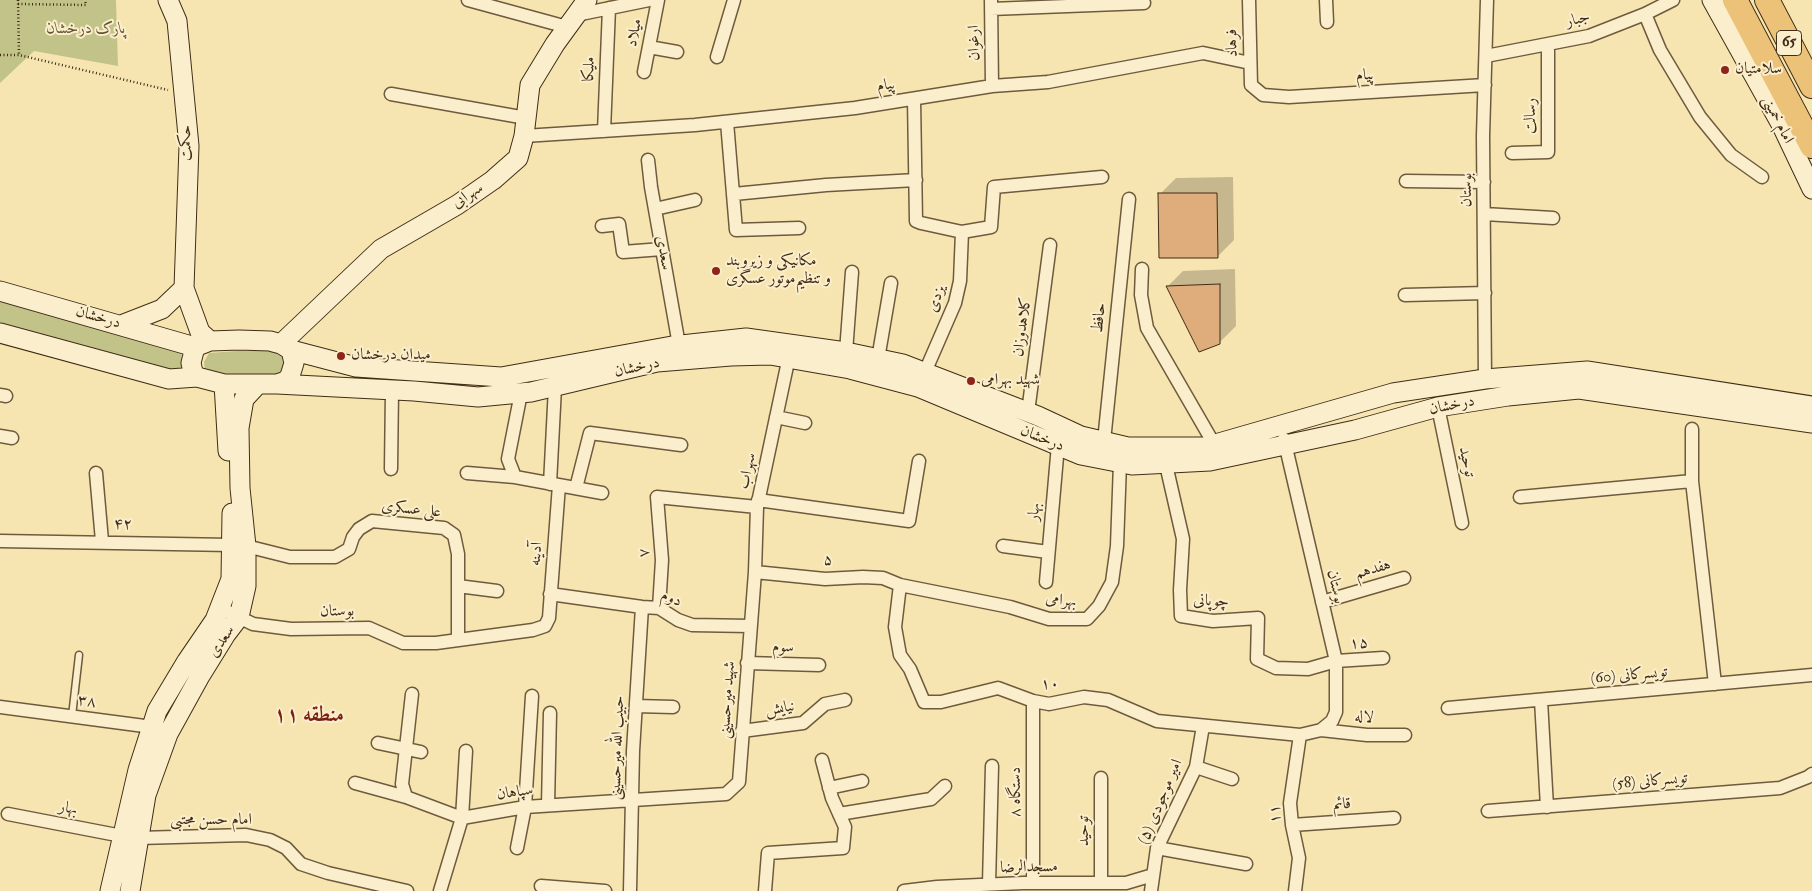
<!DOCTYPE html>
<meta charset="utf-8">
<style>
body{margin:0}
canvas{display:block;background:#f7e5b1}
</style>
<canvas width="1812" height="891"></canvas>
<script>
const ctx = document.querySelector('canvas').getContext('2d');
ctx.lineJoin = 'round';
function fillPath(path, color) { ctx.fillStyle = color; ctx.fill(path, 'evenodd'); }
const toPath = rows => new Path2D(rows.map(r => 'M' + r).join(''));
function strokePath(path, color, width, dash) { ctx.strokeStyle = color; ctx.lineWidth = width; ctx.lineCap = dash ? 'butt' : 'round'; ctx.setLineDash(dash || []); ctx.stroke(path); }
function label(font, color, halo, rows, align = 'center') {
  ctx.font = font + ' "IM FELL Double Pica",Amiri,serif'; ctx.lineWidth = 4; ctx.setLineDash([]); ctx.textBaseline = 'middle'; ctx.strokeStyle = halo; ctx.fillStyle = color; for (const [text, x, y, turn = 0] of rows) {
    ctx.save(); ctx.translate(x, y); ctx.rotate((+turn || 0) * Math.PI / 180); ctx.textAlign = isNaN(turn) ? turn : align; if (halo) ctx.strokeText(text, 0, 0); ctx.fillText(text, 0, 0); ctx.restore();
  }
}
fillPath(toPath([
 [0,0,116,0,118,66,34,51,0,83],
 [0,298,182,349,181,370,163,368,0,324],
 [236,351,277,351,285,358,284,372,275,378,223,377,205,372,204,362,209,353]
]), '#c2c388');
fillPath(toPath([
 [1233,177,1234,240,1218,256,1160,194,1176,178],
 [1235,269,1236,326,1220,342,1167,287,1183,271]
]), '#0003');
const building = toPath([
 [1158,193,1217,193,1218,258,1159,258,1158,193],
 [1220,284,1220,344,1199,352,1166,286,1220,284]
]);
fillPath(building, '#dead7b');
strokePath(building, '#402d16', 1);
const lane = toPath([
 [72,716,79,655]
]);
const street = toPath([
 [468,0,567,27],
 [991,0,992,86],
 [1249,0,1251,85,1263,95,1289,97,1485,85],
 [1326,0,1327,22],
 [991,9,1144,3],
 [1645,14,1660,50,1700,117,1731,155,1762,177],
 [576,15,649,0],
 [649,47,677,52],
 [1486,56,1589,36,1645,14,1673,0],
 [717,57,734,0],
 [644,72,658,0],
 [391,94,526,118],
 [914,99,916,221,921,223,962,232,991,227,994,187,1102,177],
 [727,122,736,230,799,228],
 [604,131,609,8],
 [524,136,695,125,855,108,992,86,1048,82,1203,53,1250,63],
 [1512,153,1548,152,1548,44],
 [648,160,651,187,679,345],
 [1406,181,1484,182],
 [734,194,826,185,916,180],
 [655,209,695,200],
 [1484,214,1553,218],
 [602,226,619,224,623,252,662,249],
 [1142,269,1141,295,1147,328,1214,444],
 [1405,295,1485,293],
 [846,352,852,272],
 [878,359,891,283],
 [925,372,955,303,960,281,962,232],
 [1485,379,1483,136,1487,0],
 [521,393,508,459,515,477,602,493],
 [0,395,6,396],
 [1438,407,1462,523],
 [1028,412,1050,245],
 [776,417,805,423],
 [1692,429,1692,481,1715,684],
 [0,436,12,438],
 [1104,441,1129,199],
 [1164,456,1183,539,1180,590,1181,616,1213,621,1258,618,1257,659,1276,668,1308,669,1336,661,1383,658],
 [391,469,392,390],
 [96,473,102,541],
 [467,473,515,477],
 [550,484,555,387],
 [576,488,590,433,681,445],
 [1520,497,1692,481],
 [758,500,909,521,919,461],
 [0,541,231,545,246,546,290,557,335,557,349,549,353,537,359,529,372,521,444,528,454,535,458,554,458,640],
 [1003,546,1048,552],
 [755,572,825,579,863,577,883,578,900,585,1010,607,1049,619,1087,619,1099,606,1112,582,1117,546,1120,463],
 [1046,582,1058,445],
 [900,585,895,627,900,655,910,669,924,702,941,702,998,688,1033,701,1049,704,1084,697,1108,700,1157,721,1300,735,1321,730,1332,721,1336,712,1336,661,1284,439],
 [458,586,497,591],
 [550,594,642,607,659,608,678,620,692,625,750,626],
 [1322,602,1404,578],
 [220,608,253,624,291,629,369,628,403,643,436,643,533,630,545,626,549,618,559,485],
 [659,608,662,560,657,497,757,507],
 [747,663,819,665],
 [1541,700,1547,807],
 [1033,701,1033,883],
 [636,706,673,707],
 [0,707,152,727,158,730],
 [1448,708,1812,675],
 [1321,730,1367,735,1405,735],
 [742,731,803,723,825,704,845,700],
 [378,743,421,752],
 [1196,767,1232,779],
 [355,783,406,797,462,818,525,807,726,794,739,782,755,572,757,507,790,352],
 [829,788,862,781],
 [406,797,402,784,412,694],
 [548,805,550,713],
 [1488,811,1780,788,1808,777,1812,774],
 [8,814,122,836,139,838,246,835,270,840,286,848,301,864,328,873,407,891],
 [839,814,931,799,945,786],
 [1292,825,1394,818],
 [517,848,525,807,532,696],
 [1157,848,1246,864],
 [1101,883,1101,778],
 [989,884,992,766],
 [541,886,605,891],
 [440,891,462,818,466,751],
 [630,891,633,751,642,607],
 [765,891,768,853,843,848,845,827,832,798,822,760],
 [904,891,937,887,1023,883,1126,883,1153,875],
 [1151,891,1157,848,1196,767,1203,726],
 [1295,891,1299,858,1292,825,1290,803,1300,735]
]);
const secondary = toPath([
 [168,0,177,21,189,146,184,288,200,332,210,341],
 [1712,0,1782,126,1812,189],
 [0,291,195,347],
 [121,325,162,309,184,288],
 [0,333,169,379,197,377],
 [281,344,381,249,457,205,493,180,518,158,524,136,530,85,555,44,587,0],
 [291,350,294,363,290,376,286,381,277,384,224,384,197,377,193,372,191,363,195,347,210,341,239,340,270,341,281,344,291,350,356,367,501,377,672,346,746,338,846,352,903,364,1038,416,1081,436,1128,447,1205,447,1393,393,1485,379,1587,371,1812,406],
 [224,384,228,451],
 [277,384,414,391,478,397,531,392,657,362,731,356,770,355,850,369,918,387,1081,455,1132,465,1210,461,1355,430,1438,407,1508,396,1579,389,1812,423],
 [110,891,138,770,157,711,187,661,215,620,231,579,232,513],
 [130,891,146,795,168,734,200,676,226,634,239,617,246,586,246,546,240,488,239,428,244,399,257,385]
]);
const highway = toPath([
 [1735,0,1812,146],
 [1767,0,1812,86]
]);
strokePath(lane, '#6e5b3d', 9);
strokePath(street, '#6e5b3d', 15);
strokePath(secondary, '#402d16', 21);
strokePath(highway, '#402d16', 26);
strokePath(toPath([
 [18,0,19,55],
 [18,4,86,5,85,0],
 [0,55,19,55,168,90]
]), '#402d16', 2.5, [1, 2.5]);
strokePath(lane, '#faeecc', 6);
strokePath(street, '#faeecc', 12);
strokePath(secondary, '#faeecc', 19);
strokePath(highway, '#ecc278', 24);
for (const [x, y, r, color] of [
 [1725,70,5,"#8f2418"],
 [716,271,5,"#8f2418"],
 [341,356,5,"#8f2418"],
 [971,381,5,"#8f2418"]
]) { const dot = new Path2D(); dot.arc(x, y, r, 0, 2 * Math.PI); ctx.fillStyle = color; ctx.fill(dot); strokePath(dot, '#faeecc', 2); }
for (const [x, y, w] of [
 [1789,43,25]
]) { const box = new Path2D(); box.roundRect(x - w / 2, y - 12.5, w, 25, 4); ctx.fillStyle = '#faeecc'; ctx.fill(box); strokePath(box, '#402d16', 1); }
label('bold 15px', '#402d16', null, [
 ["65",1789,43]
]);
label('16px', '#402d16', '#faeecc', [
 ["جبار",1578,20,-14],
 ["میلاد",635,33,-79],
 ["ارغوان",975,43,-91],
 ["فرهاد",1233,43,-91],
 ["ملیکا",590,69,-88],
 ["پیام",1365,76,-3],
 ["پیام",886,86,-9],
 ["رسالت",1532,116,-90],
 ["امام خمینی",1777,120,63],
 ["حکمت",187,143,-92],
 ["بوستان",1468,190,-90],
 ["سهرابی",468,196,-33],
 ["سعدی",663,253,80],
 ["یزدی",937,299,-71],
 ["درخشان",98,318,16],
 ["حافظ",1100,318,-84],
 ["کلاهدوزان",1023,327,-82],
 ["درخشان",637,368,-12],
 ["درخشان",1452,406,-11],
 ["درخشان",1042,439,22],
 ["توحید",1466,462,78],
 ["سهراب",748,471,-78],
 ["علی عسکری",411,510,6],
 ["بهار",1035,512,-85],
 ["۴۲",123,525,1],
 ["۷",645,553,-92],
 ["آدینه",537,554,-85],
 ["۵",828,561,1],
 ["هفدهم",1373,570,-16],
 ["بوستان",1335,587,77],
 ["دوم",671,599,22],
 ["بهرامی",1061,601,6],
 ["چوپانی",1211,602,3],
 ["بوستان",337,612,-1],
 ["سعدی",222,642,-56],
 ["۱۵",1359,644,-3],
 ["سوم",783,648,2],
 ["تویسرکانی (60)",1629,676,-5],
 ["۱۰",1050,685,-1],
 ["شهید میرحسینی",728,700,-86],
 ["۳۸",87,702,7],
 ["نیایش",780,709,-9],
 ["لاله",1364,718,4],
 ["حبیب الله میرحسینی",618,748,-88],
 ["تویسرکانی (58)",1650,782,-5],
 ["۸ دستگاه",1017,792,-90],
 ["سپاهان",515,793,-8],
 ["امیر موجودی (۵)",1161,802,-67],
 ["قائم",1342,805,-4],
 ["بهار",68,809,11],
 ["۱۱",1276,814,-93],
 ["امام حسن مجتبی",211,821],
 ["توحید",1085,831,-90],
 ["مسجدالرضا",1029,868,-1]
]);
label('italic 16px', '#605232', '#faeecc', [
 ["پارک درخشان",86,30]
]);
label('16px', '#402d16', '#faeecc', [
 ["سلامتیان",1735,70],
 ["مکانیکی و زیروبند",726,262],
 ["و تنظیم‌موتور عسگری",726,280],
 ["میدان درخشان",351,356],
 ["شهید بهرامی",981,381]
], 'left');
label('bold 21px', '#7a1f14', '#faeecc', [
 ["منطقه ۱۱",309,716]
]);
</script>
